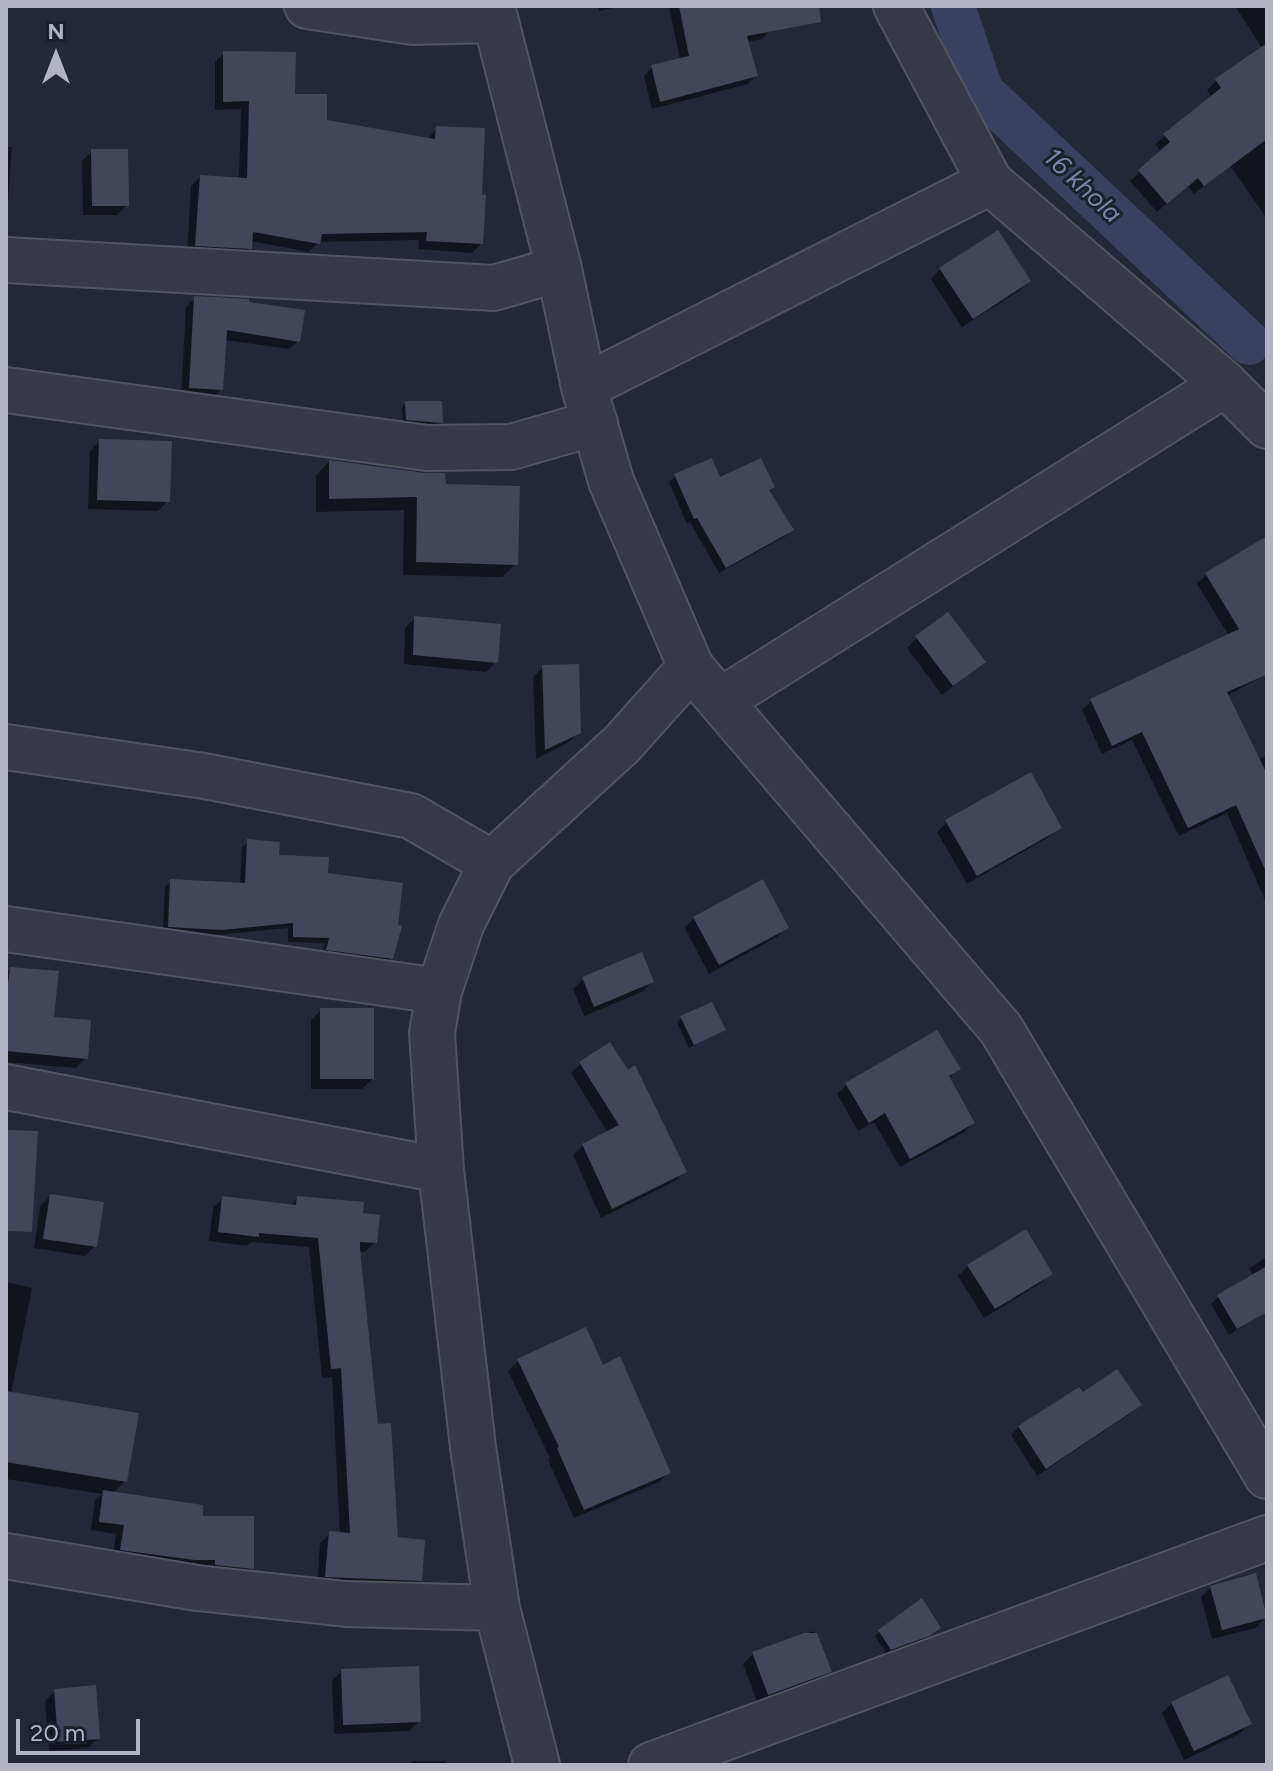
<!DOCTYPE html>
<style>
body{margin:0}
#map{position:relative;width:1273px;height:1771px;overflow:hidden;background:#232737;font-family:Figtree,sans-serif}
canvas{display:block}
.frame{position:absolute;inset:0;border:8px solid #b2b4c4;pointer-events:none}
.north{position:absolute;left:16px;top:16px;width:80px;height:80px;-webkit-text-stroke:6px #1c1f2c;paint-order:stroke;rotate:0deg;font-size:22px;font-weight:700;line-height:32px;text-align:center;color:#b2b4c4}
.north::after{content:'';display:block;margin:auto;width:28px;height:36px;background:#b2b4c4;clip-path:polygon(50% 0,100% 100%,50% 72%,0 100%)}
.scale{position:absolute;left:16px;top:1719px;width:124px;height:36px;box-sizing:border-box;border:4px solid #b2b4c4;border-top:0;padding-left:10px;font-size:24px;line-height:28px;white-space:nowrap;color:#b2b4c4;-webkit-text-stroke:6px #1c1f2c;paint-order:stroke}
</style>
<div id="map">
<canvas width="1273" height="1771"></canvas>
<div class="frame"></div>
<div class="north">N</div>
<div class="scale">20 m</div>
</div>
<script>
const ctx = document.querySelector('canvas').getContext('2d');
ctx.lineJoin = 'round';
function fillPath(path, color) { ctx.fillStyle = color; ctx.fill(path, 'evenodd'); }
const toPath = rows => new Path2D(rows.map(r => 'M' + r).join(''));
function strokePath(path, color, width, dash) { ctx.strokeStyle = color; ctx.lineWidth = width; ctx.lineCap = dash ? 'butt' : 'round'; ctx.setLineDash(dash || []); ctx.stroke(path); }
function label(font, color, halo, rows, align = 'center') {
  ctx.font = font + ' Figtree,sans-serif'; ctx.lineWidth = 6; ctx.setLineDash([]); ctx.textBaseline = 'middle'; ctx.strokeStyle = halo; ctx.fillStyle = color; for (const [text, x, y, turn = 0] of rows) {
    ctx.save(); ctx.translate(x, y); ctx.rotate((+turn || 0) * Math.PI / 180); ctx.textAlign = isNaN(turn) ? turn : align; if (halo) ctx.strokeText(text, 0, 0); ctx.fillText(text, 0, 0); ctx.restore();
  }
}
fillPath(toPath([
 [598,6,622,6,599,11],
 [669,6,766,6,771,30,762,39,747,42,756,76,748,84,652,109,644,76,652,67,680,60],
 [1235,6,1267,6,1267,219,1230,165,1194,194,1188,186,1157,212,1130,181,1161,152,1155,144,1212,98,1207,90,1216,81,1262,48],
 [224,53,293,96,325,121,428,139,437,128,481,244,472,253,418,249,419,240,319,242,309,252,251,241,250,248,241,257,187,254,191,186,200,177,239,179,241,109,215,110,215,62],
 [6,147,12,147,6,234],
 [92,151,127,205,117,215,83,215,82,161],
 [940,269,1029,281,1019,291,962,327,931,279],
 [195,298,298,341,289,349,225,340,221,389,213,398,181,396,186,307],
 [406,403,441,422,436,426,403,424,402,408],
 [100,441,168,501,158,511,88,509,90,451],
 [329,462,444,486,516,564,502,577,403,575,404,510,316,512,316,475],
 [676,476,772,487,768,491,792,529,786,536,719,573,690,522,687,524,669,482],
 [1267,539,1267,674,1227,696,1257,759,1266,756,1267,759,1267,905,1227,813,1179,836,1132,740,1102,754,1082,710,1091,701,1229,636,1197,584,1207,574],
 [415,618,496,662,486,672,404,664,405,628],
 [917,638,983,662,942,695,907,648],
 [543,667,579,732,569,742,536,759,533,677],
 [947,822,1059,827,1049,837,967,884,937,832],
 [248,842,277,857,326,874,391,958,385,964,322,955,325,943,288,942,288,928,215,935,163,932,165,887,171,881,240,884,242,847],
 [694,918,787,927,777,937,709,974,685,928],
 [640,955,652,982,642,992,584,1016,573,989,583,979],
 [10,969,86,1058,76,1068,6,1062,6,973],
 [321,1010,372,1079,362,1089,311,1089,311,1020],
 [682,1018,723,1030,689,1048,677,1022],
 [581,1063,685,1171,675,1181,601,1218,573,1155,583,1145,608,1133,571,1073],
 [958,1069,948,1079,973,1123,963,1133,900,1167,874,1122,858,1131,837,1094,847,1084],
 [50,1196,95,1246,85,1256,34,1248,40,1206],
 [223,1198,290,1206,298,1198,361,1215,375,1242,365,1252,358,1251,376,1426,396,1539,420,1580,410,1590,317,1585,320,1543,330,1534,340,1534,332,1377,322,1378,309,1247,251,1242,247,1246,209,1241,213,1208],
 [1025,1232,1051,1273,1041,1283,984,1318,958,1276,968,1266],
 [1267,1256,1267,1311,1229,1335,1211,1304,1219,1296,1253,1276,1250,1268],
 [6,1282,32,1288,11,1394,125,1481,113,1493,201,1518,252,1568,243,1577,113,1558,116,1534,91,1530,95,1501,102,1494,6,1479],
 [585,1330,602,1367,669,1472,659,1482,574,1518,548,1460,550,1458,508,1371,518,1361],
 [1139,1405,1131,1413,1037,1476,1011,1435,1019,1427],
 [1211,1587,1265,1618,1255,1628,1212,1639,1201,1597],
 [814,1631,829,1671,819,1681,758,1704,743,1664,753,1654],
 [879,1632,934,1632,922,1640,886,1653,875,1636],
 [342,1671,419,1721,409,1731,334,1734,332,1681],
 [55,1691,98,1738,88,1748,49,1751,45,1701],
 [1172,1703,1249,1724,1239,1734,1184,1760,1162,1713],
 [413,1761,446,1761,446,1765,409,1765]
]), '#0007');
strokePath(toPath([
 [953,6,982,92,1249,343]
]), '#3a405e', 44);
fillPath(toPath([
 [679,6,819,6,821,22,747,36,758,76,660,102,651,65,689,56],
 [1267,43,1267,139,1204,186,1198,178,1167,204,1138,170,1170,142,1163,134,1221,88,1215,79],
 [223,51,296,52,295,94,327,94,327,120,435,139,436,126,485,128,482,195,486,195,483,244,426,241,427,232,322,234,320,244,253,232,252,249,195,246,200,175,247,178,249,101,223,102],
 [91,149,128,149,129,206,92,206],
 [998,230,1031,281,973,319,939,268],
 [194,296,249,299,249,302,305,310,300,342,227,330,223,390,189,388],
 [405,401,442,401,443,423,406,420],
 [99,439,172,441,170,502,97,500],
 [712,458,720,477,761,458,775,487,769,490,794,530,726,568,697,518,694,519,674,474],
 [329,460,424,473,445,473,446,484,520,486,518,565,416,562,417,497,329,499],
 [1267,536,1267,677,1266,675,1227,692,1267,774,1267,874,1236,805,1188,828,1142,732,1112,746,1090,699,1239,629,1205,573],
 [948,612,986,662,953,686,915,636],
 [414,616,501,624,498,663,413,655],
 [579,664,581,733,545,750,542,665],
 [1031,772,1062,828,977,876,945,820],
 [247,839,280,842,279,855,329,857,328,873,403,883,398,925,402,926,393,959,326,950,329,938,293,937,293,923,222,930,168,927,170,879,245,883],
 [763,879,789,928,719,965,693,917],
 [642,952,654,982,594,1007,582,977],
 [10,967,59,971,54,1017,91,1020,88,1059,6,1051,6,1001],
 [712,1002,726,1030,694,1045,680,1016],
 [320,1008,374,1008,374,1079,320,1079],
 [937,1030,961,1069,949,1076,975,1123,910,1159,885,1113,869,1123,845,1083],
 [610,1042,628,1070,635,1065,687,1172,612,1209,582,1144,619,1125,579,1062],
 [6,1130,38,1131,32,1232,6,1231],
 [50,1194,104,1202,97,1247,43,1239],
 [222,1196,296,1205,297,1196,364,1202,363,1213,380,1215,377,1243,360,1242,360,1249,378,1424,391,1423,398,1537,425,1540,422,1581,325,1577,329,1531,350,1533,341,1368,331,1369,318,1238,259,1233,259,1237,218,1232],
 [1026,1229,1053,1274,995,1309,967,1265],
 [1267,1266,1267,1312,1237,1329,1217,1295],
 [586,1327,603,1365,620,1356,671,1473,584,1510,557,1448,559,1447,517,1359],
 [1117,1369,1142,1405,1046,1469,1018,1426,1079,1387,1083,1392],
 [6,1391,139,1413,127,1482,6,1462],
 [103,1490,203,1505,203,1516,254,1516,254,1569,215,1565,215,1560,195,1560,120,1550,124,1525,99,1522],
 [1256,1573,1267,1618,1222,1630,1210,1586],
 [922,1598,941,1628,929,1636,891,1650,878,1630],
 [804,1633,817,1633,832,1672,768,1695,752,1652],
 [419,1666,421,1722,343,1725,341,1669],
 [1228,1675,1252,1724,1194,1751,1171,1702],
 [96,1685,100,1739,58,1742,54,1689]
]), '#434658');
const minor = toPath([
 [307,6,413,22,495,20],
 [492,6,559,269,584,387,611,481,691,667,1001,1029,1267,1476],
 [896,6,990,182,1225,384,1267,426],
 [6,260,494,288,559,269],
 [584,387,990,182],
 [6,390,427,448,511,447,595,423],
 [720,701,1225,384],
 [6,747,204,776,411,816,492,863],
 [6,929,439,991],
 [6,1087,441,1170],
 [6,1556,197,1588,346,1604,497,1608],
 [537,1765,497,1608,473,1447,441,1170,432,1033,439,991,461,925,492,863,622,744,691,667],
 [651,1765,1267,1538]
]);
strokePath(minor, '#525462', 48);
strokePath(minor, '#373948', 44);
label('italic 26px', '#7c85a9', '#1c1f2c', [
 ["16 khola",1082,186,43]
]);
</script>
